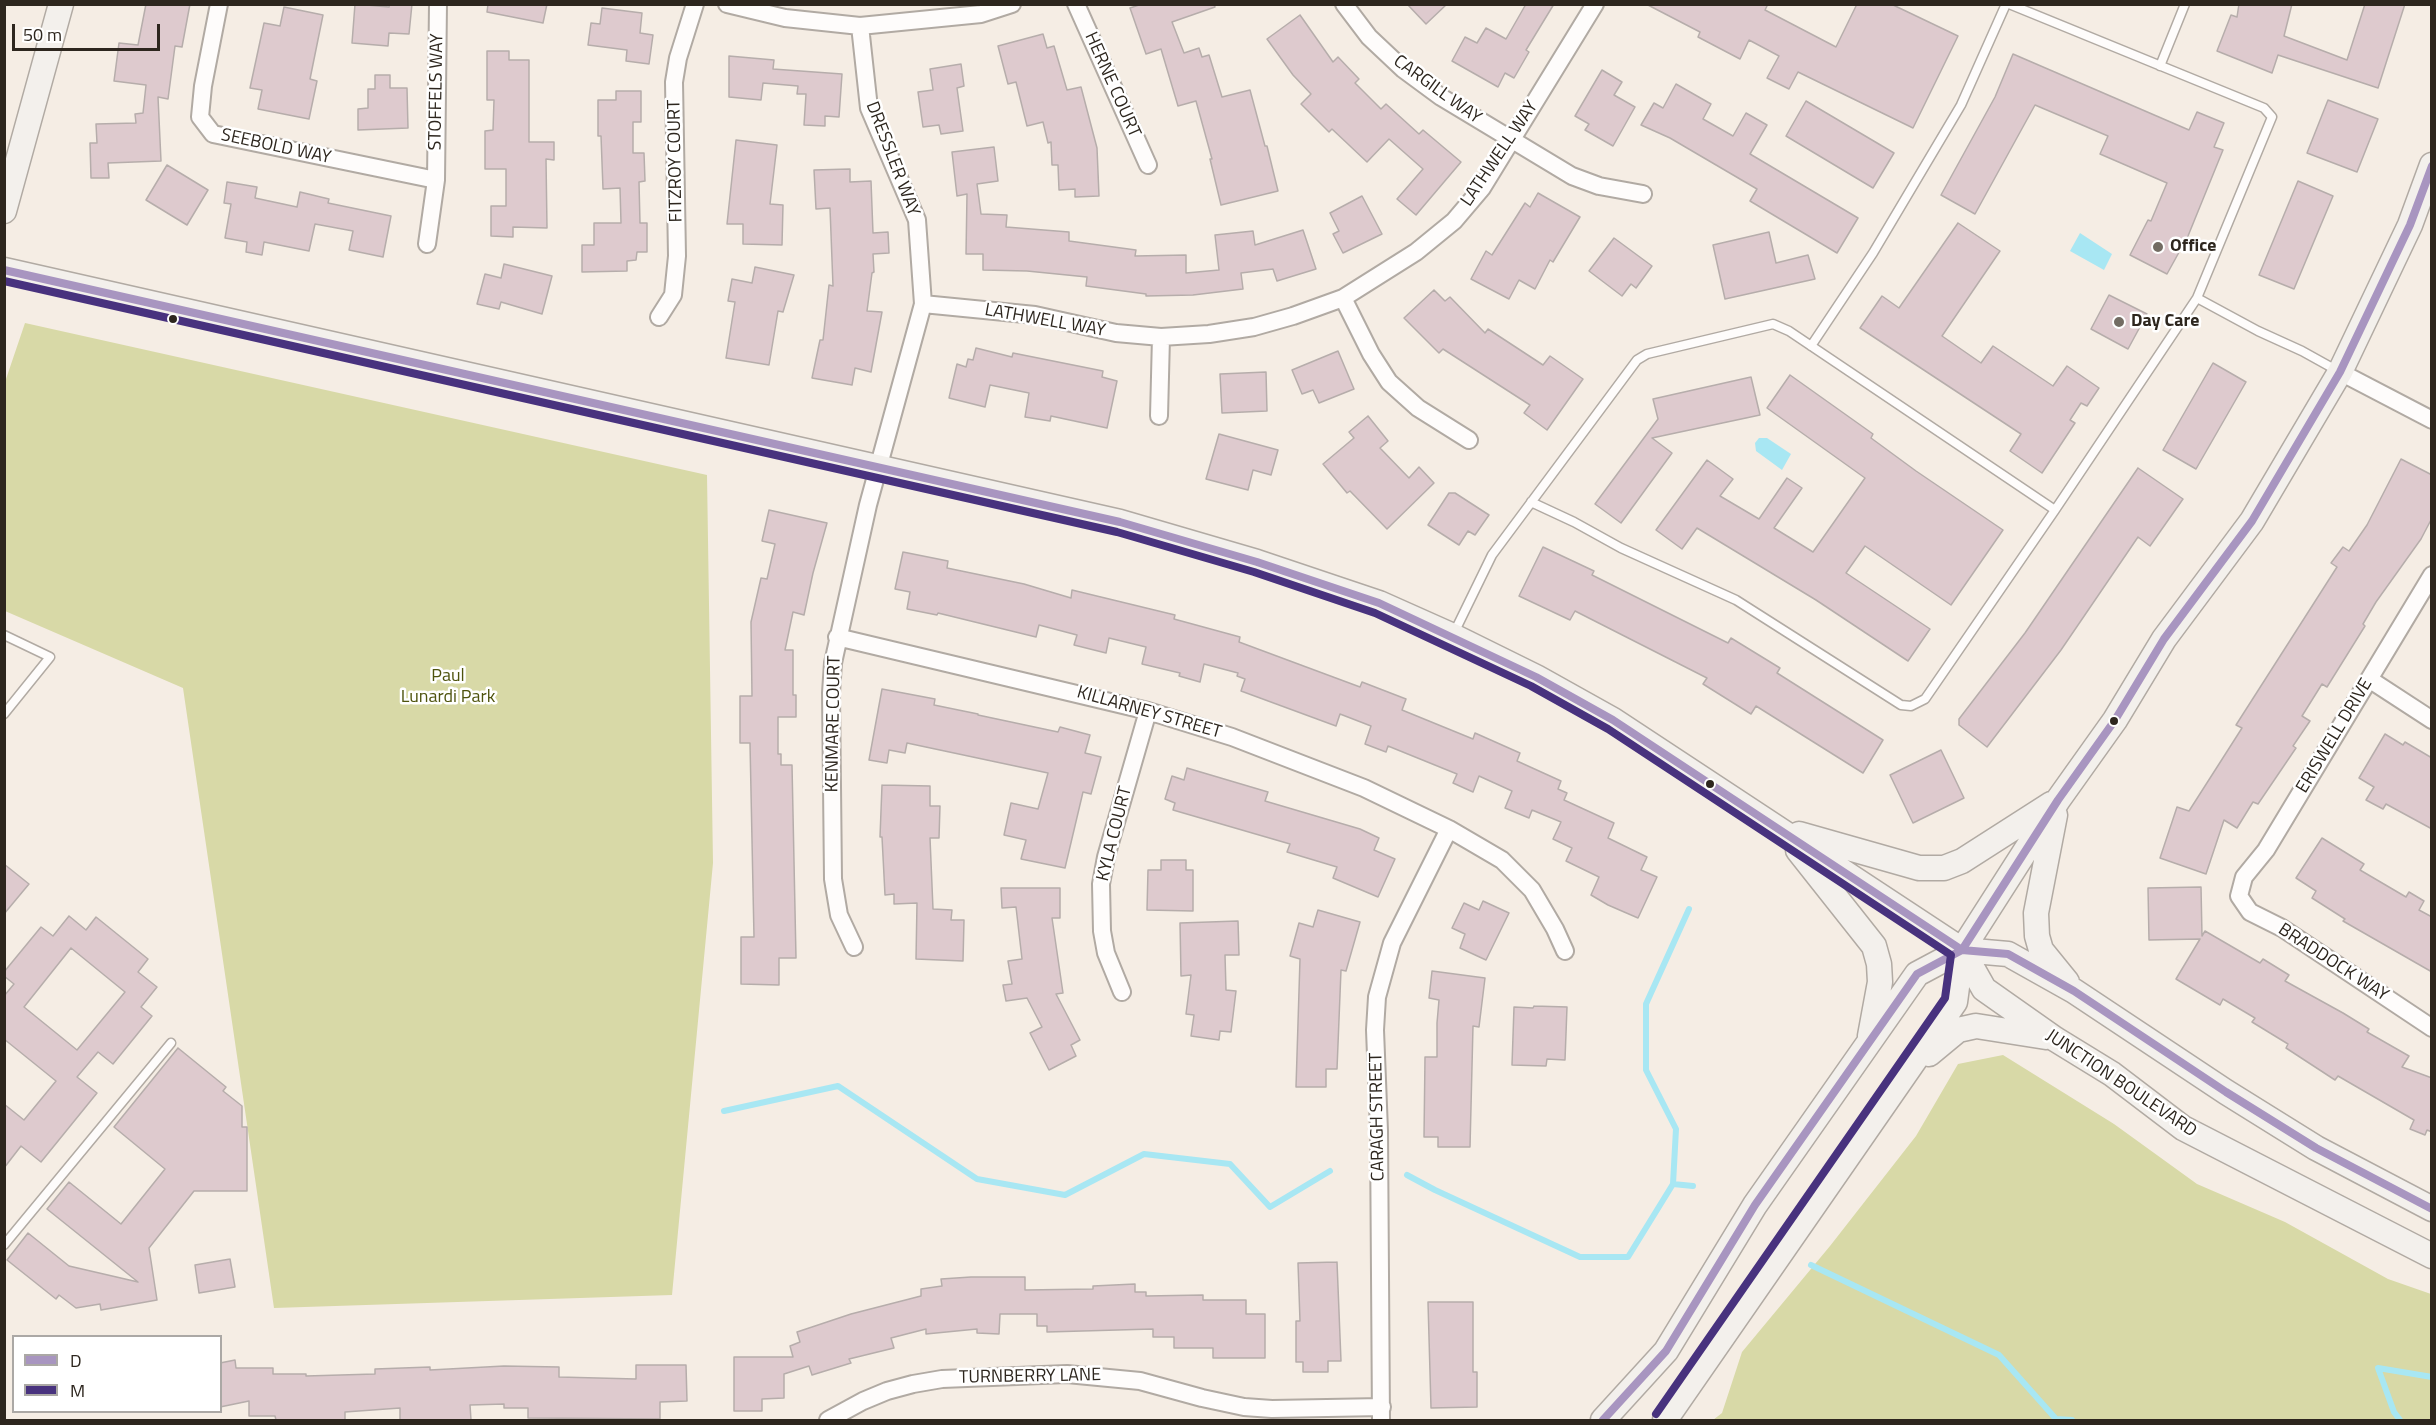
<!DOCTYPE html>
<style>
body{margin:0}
#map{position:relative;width:2436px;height:1425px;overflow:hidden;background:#f5ede4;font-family:"Titillium Web",sans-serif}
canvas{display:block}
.frame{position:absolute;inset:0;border:6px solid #2d261e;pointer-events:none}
.legend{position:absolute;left:12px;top:1335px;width:210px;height:78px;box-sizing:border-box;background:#fff;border:2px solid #aba8a5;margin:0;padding:8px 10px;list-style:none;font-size:18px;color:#2d261e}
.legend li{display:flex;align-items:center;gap:12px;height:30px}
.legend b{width:30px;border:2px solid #aba8a5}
.scale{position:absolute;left:12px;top:24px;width:148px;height:27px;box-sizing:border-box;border:3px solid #2d261e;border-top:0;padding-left:8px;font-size:18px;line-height:21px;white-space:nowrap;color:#2d261e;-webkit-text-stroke:4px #fff;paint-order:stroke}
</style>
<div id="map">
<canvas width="2436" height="1425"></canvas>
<div class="frame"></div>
<ul class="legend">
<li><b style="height:8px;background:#a895c0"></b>D</li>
<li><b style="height:8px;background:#48327e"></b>M</li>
</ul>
<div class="scale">50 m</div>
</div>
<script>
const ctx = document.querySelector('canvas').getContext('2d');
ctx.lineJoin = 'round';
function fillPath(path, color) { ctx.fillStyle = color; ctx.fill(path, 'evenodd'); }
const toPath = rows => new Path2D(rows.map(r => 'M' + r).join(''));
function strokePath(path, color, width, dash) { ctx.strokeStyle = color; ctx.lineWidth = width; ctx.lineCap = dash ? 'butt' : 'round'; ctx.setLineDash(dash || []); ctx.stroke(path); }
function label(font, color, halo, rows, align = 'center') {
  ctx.font = font + ' "Titillium Web",sans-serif'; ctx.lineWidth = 5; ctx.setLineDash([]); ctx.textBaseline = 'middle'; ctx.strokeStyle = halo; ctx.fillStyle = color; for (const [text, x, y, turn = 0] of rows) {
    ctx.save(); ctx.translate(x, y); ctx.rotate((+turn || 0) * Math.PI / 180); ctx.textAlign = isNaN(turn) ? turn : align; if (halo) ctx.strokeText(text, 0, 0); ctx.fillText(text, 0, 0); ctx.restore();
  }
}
fillPath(toPath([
 [25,323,707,475,713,863,672,1295,274,1308,183,688,5,611,5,382],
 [2003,1055,2114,1124,2197,1184,2285,1222,2388,1279,2431,1294,2431,1420,1713,1420,1722,1413,1742,1352,1830,1246,1916,1136,1958,1064]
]), '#d8d9a7');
fillPath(toPath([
 [2080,233,2112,254,2104,270,2070,251],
 [1759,438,1767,438,1791,454,1782,470,1756,451,1755,443]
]), '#a8e7f3');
strokePath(toPath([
 [724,1111,838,1086,977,1179,1065,1195,1144,1154,1230,1164,1270,1207,1330,1171],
 [1407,1175,1435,1190,1580,1257,1628,1257,1673,1184,1693,1186],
 [1673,1184,1676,1129,1646,1070,1646,1004,1689,909],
 [1811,1265,1999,1355,2056,1419,2072,1420],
 [2400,1420,2394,1412,2378,1368,2432,1377]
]), '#a8e7f3', 6);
const building = toPath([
 [146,4,190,4,182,47,175,46,168,99,158,97,161,161,108,163,109,178,91,178,90,143,97,143,96,124,136,123,135,114,143,113,146,85,114,81,119,43,138,45,146,4],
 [355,4,389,7,390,4,412,4,409,34,389,33,388,46,352,43,355,4],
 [488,4,547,4,543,23,487,12,488,4],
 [1142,4,1214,4,1215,7,1172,22,1184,53,1199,48,1202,57,1209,55,1222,97,1250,90,1265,146,1267,146,1278,191,1221,205,1210,159,1212,159,1196,101,1178,106,1161,49,1146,54,1130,8,1142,4],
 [1407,4,1447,4,1426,24,1407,4],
 [1526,4,1554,4,1526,50,1529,52,1514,78,1505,73,1498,87,1452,61,1465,37,1477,43,1486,28,1506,39,1526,4],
 [1646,4,1768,4,1765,10,1836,47,1857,4,1891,4,1958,36,1913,128,1798,72,1789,89,1767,78,1779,56,1749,40,1740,59,1698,37,1700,32,1646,4],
 [2239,4,2292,4,2284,36,2347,60,2365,4,2405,4,2378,88,2278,55,2272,73,2217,51,2231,15,2237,17,2239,4],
 [284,7,323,15,310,79,317,81,309,119,258,109,262,90,250,88,264,23,280,26,284,7],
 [602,8,642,13,640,33,653,35,649,64,626,61,627,50,588,45,591,23,600,24,602,8],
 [1300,15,1333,62,1338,57,1359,79,1355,83,1381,109,1386,104,1419,134,1423,130,1461,162,1416,215,1397,199,1423,169,1389,139,1367,162,1332,129,1329,132,1301,104,1311,94,1293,75,1267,39,1300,15],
 [1043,34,1047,48,1054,46,1067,90,1081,87,1097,148,1099,196,1075,197,1075,189,1059,190,1058,165,1052,165,1051,142,1048,143,1043,122,1027,126,1016,82,1008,84,998,46,1043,34],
 [487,51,509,51,509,60,529,60,529,142,554,142,554,160,546,159,547,228,513,227,513,237,491,236,491,206,506,206,506,169,485,169,485,131,493,130,494,100,487,100,487,51],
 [2013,54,2189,130,2197,112,2224,123,2214,147,2223,150,2188,236,2167,274,2130,255,2148,220,2151,221,2167,183,2100,154,2108,136,2035,105,1975,214,1941,195,1995,97,2013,54],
 [729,56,774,60,773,69,842,74,839,117,825,116,825,126,804,125,806,94,797,94,798,86,763,83,761,100,729,97,729,56],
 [961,64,964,86,957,88,963,131,941,134,939,125,923,127,918,92,933,90,930,69,961,64],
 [1602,70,1622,82,1614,95,1635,107,1613,146,1585,130,1589,124,1575,116,1602,70],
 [375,75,390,75,390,88,407,88,408,128,358,130,358,109,368,108,368,89,375,89,375,75],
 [1676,84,1711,104,1703,119,1733,136,1746,113,1767,125,1750,154,1858,218,1837,253,1750,201,1757,189,1670,138,1641,125,1654,103,1663,108,1676,84],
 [616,91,641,91,641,122,633,122,633,153,644,153,645,181,639,182,640,223,647,223,647,252,637,252,636,260,627,261,627,271,582,272,582,245,594,245,594,223,621,223,620,188,603,189,601,136,598,136,598,100,616,100,616,91],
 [2328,100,2378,119,2357,172,2307,153,2328,100],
 [1806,101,1894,153,1873,188,1786,136,1806,101],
 [736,140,777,145,770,204,783,205,782,245,743,244,743,224,727,224,736,140],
 [994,147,998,181,977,184,981,214,1007,215,1006,227,1069,232,1069,241,1136,250,1135,256,1186,255,1186,273,1219,270,1215,235,1253,231,1255,245,1303,230,1316,269,1277,281,1273,269,1241,273,1243,289,1193,295,1146,296,1146,294,1086,286,1087,277,1027,271,983,270,983,254,966,254,967,194,957,196,952,152,994,147],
 [167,165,208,190,187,225,146,200,167,165],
 [850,169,850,182,871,181,873,233,888,232,889,253,873,254,874,272,872,273,867,311,882,312,871,372,855,368,852,385,812,378,820,340,823,340,829,285,833,286,830,208,816,209,814,170,850,169],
 [2298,181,2333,196,2294,289,2259,275,2298,181],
 [227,182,257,187,255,198,297,207,300,192,329,199,328,203,391,216,383,257,349,250,353,231,315,224,309,251,264,242,262,255,246,252,247,242,225,238,231,204,224,203,227,182],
 [1538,193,1580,217,1553,262,1550,260,1535,289,1519,280,1509,299,1471,279,1486,251,1492,255,1525,203,1530,207,1538,193],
 [1362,196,1382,234,1343,253,1333,234,1339,231,1330,213,1362,196],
 [1958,223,2000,251,1942,336,1981,363,1993,346,2053,386,2067,366,2099,388,2087,406,2081,403,2070,420,2075,423,2042,473,2010,451,2021,434,1860,328,1882,296,1899,308,1958,223],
 [1769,232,1776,263,1808,255,1815,279,1725,299,1713,245,1769,232],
 [1614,238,1652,266,1636,288,1631,284,1622,296,1589,271,1614,238],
 [504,264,552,276,542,314,501,302,499,309,477,304,485,274,501,278,504,264],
 [755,267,794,275,783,312,778,311,769,365,726,358,735,302,728,301,732,279,752,283,755,267],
 [1434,290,1445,301,1450,297,1485,333,1488,329,1543,365,1550,356,1583,379,1547,430,1524,413,1530,405,1443,349,1439,353,1404,318,1434,290],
 [2109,295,2147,314,2128,349,2091,329,2109,295],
 [976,348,1012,357,1013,353,1103,371,1102,377,1117,381,1107,428,1051,416,1050,421,1025,417,1029,393,990,385,985,407,949,398,957,364,966,367,968,359,973,360,976,348],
 [1338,351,1354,389,1319,403,1313,390,1302,394,1292,370,1338,351],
 [2213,363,2246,382,2196,469,2163,450,2213,363],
 [1266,372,1267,411,1222,413,1220,374,1266,372],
 [1790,375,1873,434,1871,438,1916,471,2003,530,1951,605,1865,546,1846,573,1930,629,1908,661,1816,600,1697,528,1682,549,1656,530,1707,460,1733,479,1720,496,1759,519,1787,478,1802,488,1774,528,1813,552,1865,478,1767,408,1790,375],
 [1751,377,1760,415,1652,438,1672,453,1621,523,1595,504,1658,419,1653,399,1751,377],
 [1368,416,1388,441,1380,448,1409,478,1419,467,1434,483,1387,529,1350,491,1347,493,1323,464,1354,438,1349,432,1368,416],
 [1219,434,1278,450,1271,475,1253,470,1248,490,1206,479,1219,434],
 [2401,459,2432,475,2432,518,2421,539,2376,602,2363,624,2365,626,2327,687,2322,684,2302,716,2310,721,2293,746,2296,748,2258,804,2253,802,2237,828,2224,820,2206,874,2160,858,2177,807,2189,811,2242,728,2236,725,2337,567,2331,563,2343,547,2349,551,2367,525,2401,459],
 [2138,468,2183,499,2150,546,2138,537,2061,650,1987,747,1959,725,1959,719,2025,633,2138,468],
 [1449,493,1455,493,1489,515,1475,535,1468,531,1459,545,1428,525,1449,493],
 [769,510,827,523,813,573,804,615,793,612,785,650,793,650,793,695,796,695,796,717,778,717,778,754,781,754,781,765,792,765,796,958,779,958,779,985,741,984,741,937,754,937,750,743,740,743,740,696,752,696,751,622,761,578,767,579,775,544,762,541,769,510],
 [1543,547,1594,571,1592,575,1728,643,1731,638,1780,668,1777,673,1883,740,1863,773,1756,706,1751,714,1703,684,1707,678,1575,611,1570,620,1519,596,1543,547],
 [903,552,948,561,947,568,1024,584,1071,598,1072,590,1175,615,1174,619,1240,637,1239,642,1360,687,1362,682,1406,699,1402,710,1473,739,1475,733,1520,753,1517,761,1561,781,1558,789,1567,793,1564,800,1614,823,1608,838,1647,857,1641,870,1657,877,1638,918,1608,905,1591,895,1599,877,1566,861,1572,848,1553,839,1561,822,1532,810,1529,818,1505,808,1512,791,1479,776,1473,792,1453,783,1457,774,1388,746,1386,752,1365,744,1371,726,1340,714,1336,726,1241,691,1245,679,1237,676,1238,673,1204,664,1200,682,1179,676,1180,673,1142,664,1146,647,1109,638,1106,653,1074,645,1077,635,1039,625,1036,637,938,613,937,615,907,609,910,592,895,589,903,552],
 [882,689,935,699,934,705,978,714,978,715,1058,732,1060,727,1090,735,1085,753,1101,757,1091,794,1083,792,1065,868,1021,859,1026,840,1004,835,1011,803,1038,809,1048,773,907,743,905,753,889,750,887,763,869,760,882,689],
 [2385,734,2403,745,2405,742,2432,758,2432,829,2386,804,2383,809,2366,800,2374,787,2359,778,2385,734],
 [1941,750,1964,798,1913,823,1890,775,1941,750],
 [1187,768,1268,792,1265,801,1360,829,1379,838,1374,850,1395,859,1378,897,1333,878,1337,867,1287,852,1290,844,1173,810,1175,803,1165,799,1172,776,1184,780,1187,768],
 [882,785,930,786,930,806,940,806,939,838,930,838,933,909,952,910,951,920,964,920,963,961,916,959,917,903,894,904,894,894,885,895,882,837,880,837,882,785],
 [2322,838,2364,864,2360,870,2406,897,2409,892,2424,901,2419,910,2432,917,2432,972,2343,921,2345,919,2312,898,2316,891,2296,878,2322,838],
 [1161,860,1186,860,1186,870,1193,870,1193,911,1147,910,1148,870,1161,870,1161,860],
 [4,864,29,884,4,914,4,864],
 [2201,887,2202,936,2205,931,2260,963,2263,959,2289,975,2285,981,2343,1013,2369,1029,2367,1032,2409,1056,2402,1067,2432,1078,2432,1132,2427,1130,2425,1135,2410,1129,2414,1120,2338,1076,2335,1080,2286,1048,2288,1044,2252,1022,2255,1018,2223,999,2220,1005,2176,979,2200,939,2149,940,2148,888,2201,887],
 [1001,888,1060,888,1060,918,1052,918,1063,993,1056,994,1080,1040,1071,1045,1076,1056,1049,1070,1030,1033,1042,1027,1027,998,1006,1001,1003,985,1012,984,1008,961,1022,959,1016,907,1002,908,1001,888],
 [1483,901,1509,913,1486,960,1460,948,1465,934,1452,928,1464,903,1479,910,1483,901],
 [1318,910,1360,922,1346,971,1341,970,1337,1069,1326,1069,1326,1087,1296,1087,1300,959,1290,956,1299,923,1313,927,1318,910],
 [69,916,86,930,96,917,148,959,138,972,157,987,141,1007,152,1016,113,1064,98,1052,77,1077,97,1093,41,1162,21,1146,4,1168,4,1104,24,1120,56,1081,4,1039,4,996,14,984,4,976,4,972,41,927,53,936,69,916],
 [71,948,125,992,77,1050,24,1007,71,948],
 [1238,921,1239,955,1225,955,1226,990,1236,991,1231,1032,1220,1031,1219,1040,1191,1036,1194,1015,1186,1014,1191,975,1181,976,1180,923,1238,921],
 [1432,971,1485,978,1479,1027,1473,1026,1470,1147,1438,1147,1438,1137,1424,1137,1425,1057,1437,1057,1437,1023,1439,1000,1429,998,1432,971],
 [1534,1006,1567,1007,1565,1060,1547,1059,1546,1066,1512,1065,1514,1007,1533,1008,1534,1006],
 [178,1048,226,1087,223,1091,242,1106,242,1127,247,1127,247,1191,194,1191,149,1248,157,1300,101,1310,100,1304,76,1308,59,1295,56,1299,7,1260,28,1233,69,1266,138,1282,47,1209,69,1182,121,1224,165,1169,114,1127,178,1048],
 [230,1259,235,1287,199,1293,195,1265,230,1259],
 [1337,1262,1341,1361,1328,1361,1328,1372,1303,1372,1303,1362,1296,1362,1296,1321,1300,1321,1298,1263,1337,1262],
 [971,1277,1025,1277,1025,1290,1093,1289,1093,1286,1135,1284,1135,1292,1146,1292,1146,1296,1203,1295,1203,1300,1246,1300,1246,1314,1265,1314,1265,1358,1213,1358,1213,1348,1174,1348,1174,1337,1153,1337,1153,1329,1047,1332,1047,1326,1037,1326,1037,1314,1000,1314,999,1334,977,1333,977,1329,926,1334,926,1329,891,1338,894,1348,849,1359,851,1363,812,1375,809,1366,784,1374,784,1398,762,1399,762,1411,734,1411,734,1357,793,1357,790,1346,800,1342,797,1332,851,1314,921,1296,921,1289,942,1286,941,1279,971,1277],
 [1428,1302,1473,1302,1473,1372,1477,1372,1477,1407,1431,1408,1428,1302],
 [235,1360,236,1368,273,1368,273,1374,306,1374,306,1376,375,1374,375,1369,430,1367,430,1370,504,1366,559,1367,559,1377,636,1379,636,1365,686,1365,687,1401,660,1402,660,1419,528,1418,528,1408,504,1408,504,1404,470,1405,471,1420,400,1420,400,1408,345,1412,345,1420,276,1420,275,1416,249,1416,249,1401,220,1407,220,1363,235,1360]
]);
fillPath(building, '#decace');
strokePath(building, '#b6adab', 1.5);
const lane = toPath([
 [2160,66,2185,4],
 [2197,298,2258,331,2302,351,2338,371],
 [1811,346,1873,253,1961,105,2006,4],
 [1531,502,1574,522,1621,548,1736,600,1901,705,1911,706,1925,699,2055,510,2197,298,2272,117,2264,108,2009,4],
 [4,635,50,657,4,714],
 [1453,635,1492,555,1637,360,1647,354,1773,324,1789,331,2055,510],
 [4,1245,171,1043]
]);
const street = toPath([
 [219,4,203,86,200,117,213,134,436,180],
 [727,4,785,18,860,26,981,14,1012,4],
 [1076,4,1148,165],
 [1344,4,1369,37,1403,69,1441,97,1572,176,1599,186,1643,194],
 [427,244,436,180,438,4],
 [1343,298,1371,354,1389,382,1418,408,1469,440],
 [923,304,1035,315,1116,333,1161,337,1209,334,1254,327,1293,316,1343,298,1416,252,1454,221,1482,188,1595,4],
 [659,317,673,295,677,256,674,82,678,58,695,4],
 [2340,372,2432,420],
 [1159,416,1161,337],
 [2432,575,2266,850,2244,877,2239,896,2250,912,2282,928,2432,1028],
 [837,637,1148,711,1232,737,1364,788,1449,829,1502,860,1532,890,1555,929,1565,951],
 [2369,679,2432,720],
 [854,947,839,915,833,879,831,693,833,663,868,505,923,304,917,220,869,108,860,26],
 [1122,992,1106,953,1102,931,1101,884,1106,857,1148,711],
 [828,1420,863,1401,887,1391,913,1384,942,1379,1067,1374,1140,1381,1202,1398,1244,1407,1272,1409,1382,1407],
 [1381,1420,1379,1131,1375,1030,1377,997,1392,943,1449,829]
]);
const secondary = toPath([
 [4,211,61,4],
 [4,270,1120,522,1257,562,1379,603,1453,636,1536,677,1613,720,1962,950,1984,989,2055,1039,2112,1074,2183,1128,2432,1256],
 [2055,815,2036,913,2037,936,2041,950,2067,982],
 [1799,834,1919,868,1944,868,1962,861,2051,804],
 [1798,850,1874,946,1879,964,1880,982,1870,1036],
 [1962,950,2008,954,2074,991,2226,1092,2316,1148,2432,1209],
 [1929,1054,1958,1030,1976,1026,2046,1037],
 [1603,1420,1666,1351,1755,1205,1917,974,1962,950],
 [1665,1420,1955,1002,1962,950,2058,800,2115,720,2164,639,2252,521,2340,372,2410,225,2432,165]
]);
strokePath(lane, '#b1aaa3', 11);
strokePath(street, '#b1aaa3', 20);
strokePath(secondary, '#b1aaa3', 27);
strokePath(lane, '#fefcfb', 8);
strokePath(street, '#fefcfb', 16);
strokePath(secondary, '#f3f0ec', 24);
strokePath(toPath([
 [4,270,1120,522,1257,562,1379,603,1536,677,1613,720,1962,950,2008,954,2074,991,2226,1092,2316,1148,2432,1209],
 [1603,1420,1666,1351,1755,1205,1917,974,1962,950,2058,800,2115,720,2164,639,2252,521,2340,372,2410,225,2432,166]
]), '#a895c0', 8);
strokePath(toPath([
 [4,281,1117,532,1254,572,1375,613,1531,686,1608,729,1951,955,1945,998,1656,1414]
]), '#48327e', 8);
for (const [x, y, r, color] of [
 [2158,247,6,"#736c63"],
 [173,319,5,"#2d261e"],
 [2119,322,6,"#736c63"],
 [2114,721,5,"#2d261e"],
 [1710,784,5,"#2d261e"]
]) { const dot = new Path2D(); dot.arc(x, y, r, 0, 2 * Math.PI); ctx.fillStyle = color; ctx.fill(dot); strokePath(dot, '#fff', 2); }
label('18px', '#2d261e', '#fff', [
 ["HERNE COURT",1112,85,66],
 ["CARGILL WAY",1437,90,36],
 ["STOFFELS WAY",437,92,-89],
 ["SEEBOLD WAY",276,147,12],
 ["LATHWELL WAY",1500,154,-56],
 ["DRESSLER WAY",892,159,69],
 ["FITZROY COURT",676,161,-91],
 ["LATHWELL WAY",1045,321,10],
 ["KILLARNEY STREET",1149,713,16],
 ["KENMARE COURT",834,724,-89],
 ["ERISWELL DRIVE",2335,736,-59],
 ["KYLA COURT",1115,834,-76],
 ["BRADDOCK WAY",2333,963,33],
 ["JUNCTION BOULEVARD",2121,1084,34],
 ["CARAGH STREET",1378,1117,-91],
 ["TURNBERRY LANE",1030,1377,-1]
]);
label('bold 18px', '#2d261e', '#fff', [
 ["Office",2170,247],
 ["Day Care",2131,322]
], 'left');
label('18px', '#4e530d', '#fff', [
 ["Paul",448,677],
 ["Lunardi Park",448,698]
]);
</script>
